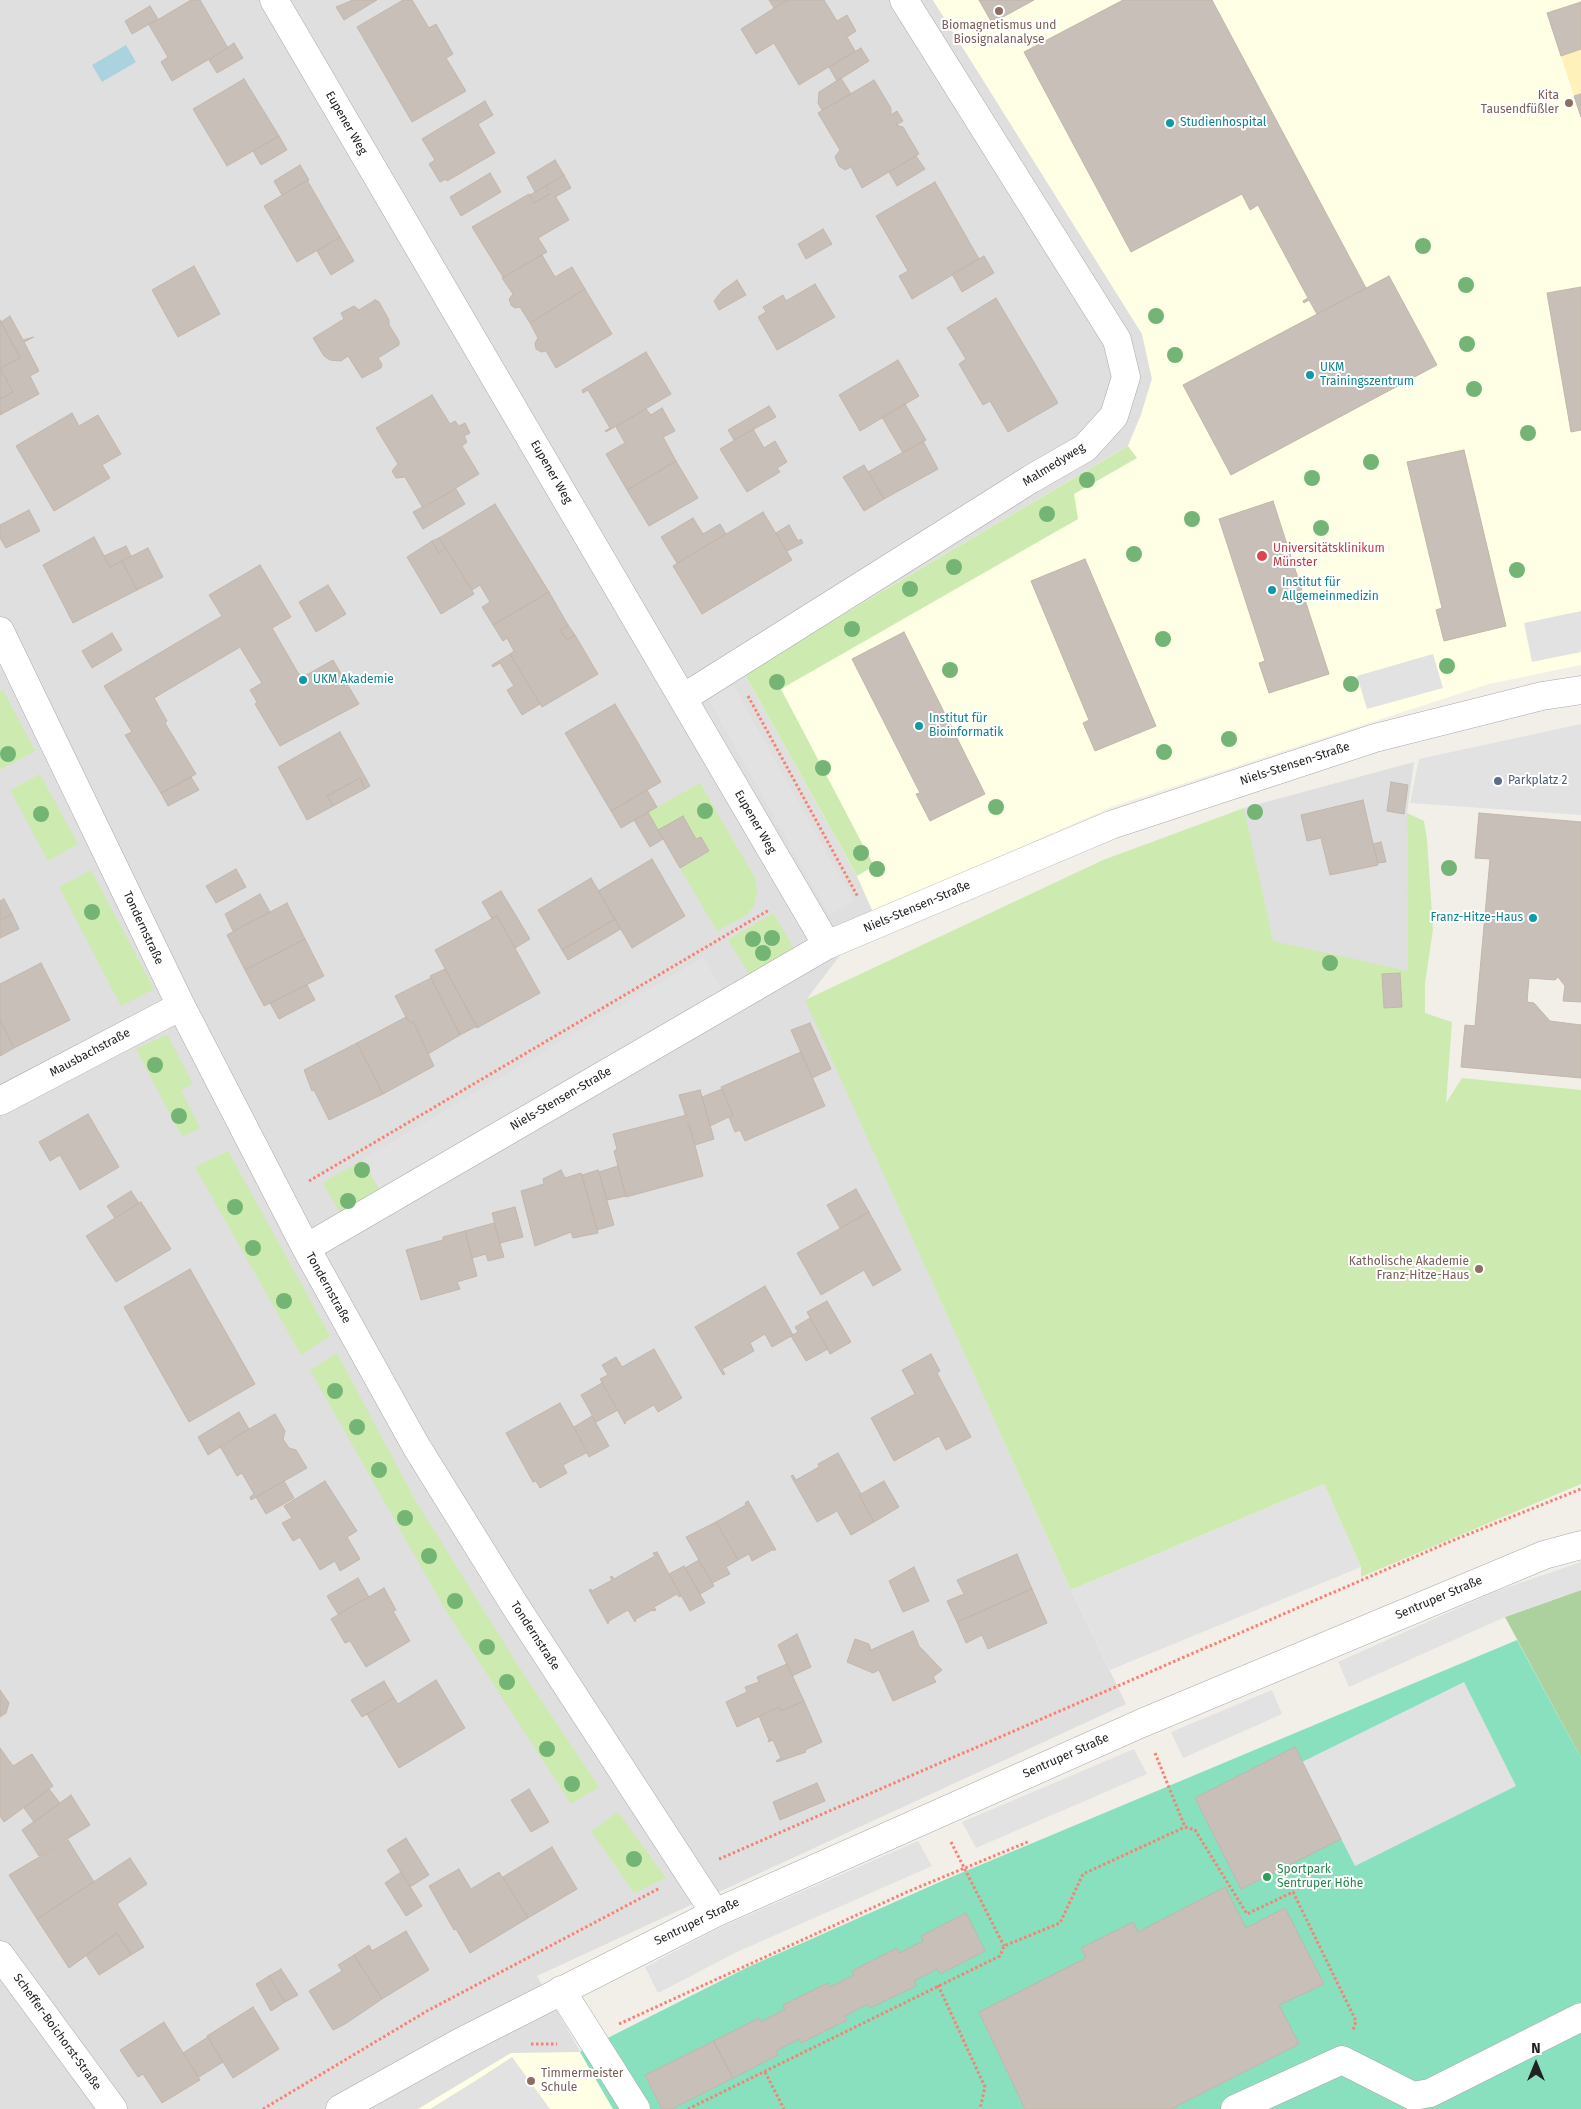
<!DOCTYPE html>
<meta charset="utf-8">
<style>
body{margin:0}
#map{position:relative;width:1581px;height:2109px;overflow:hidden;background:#f2efe9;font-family:"Fira Sans",sans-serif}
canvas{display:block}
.north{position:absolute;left:1511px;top:2039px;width:50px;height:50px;-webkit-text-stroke:4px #fff;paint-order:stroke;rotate:0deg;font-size:14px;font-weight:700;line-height:20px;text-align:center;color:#222}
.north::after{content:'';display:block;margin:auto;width:18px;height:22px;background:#222;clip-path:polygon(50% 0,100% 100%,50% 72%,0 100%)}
</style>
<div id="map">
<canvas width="1581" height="2109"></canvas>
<div class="north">N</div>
</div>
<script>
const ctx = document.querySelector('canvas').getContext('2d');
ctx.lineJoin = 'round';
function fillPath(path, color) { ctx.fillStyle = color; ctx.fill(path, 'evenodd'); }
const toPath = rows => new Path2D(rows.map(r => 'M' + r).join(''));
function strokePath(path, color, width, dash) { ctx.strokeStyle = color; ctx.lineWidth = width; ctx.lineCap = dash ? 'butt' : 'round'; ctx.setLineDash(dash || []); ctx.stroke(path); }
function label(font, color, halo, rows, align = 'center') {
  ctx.font = font + ' "Fira Sans",sans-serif'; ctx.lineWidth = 4; ctx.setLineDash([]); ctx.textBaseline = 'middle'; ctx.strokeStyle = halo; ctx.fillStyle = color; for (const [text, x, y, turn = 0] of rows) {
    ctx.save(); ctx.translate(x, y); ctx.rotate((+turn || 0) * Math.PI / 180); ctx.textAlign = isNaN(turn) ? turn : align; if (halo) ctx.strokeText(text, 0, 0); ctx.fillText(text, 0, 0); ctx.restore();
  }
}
fillPath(toPath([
 [0,0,933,0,1142,334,1152,379,1141,415,1128,446,745,673,857,876,873,912,806,1000,1071,1590,1126,1704,537,1976,613,2109,0,2109],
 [1414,762,1407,813,1409,971,1288,1087,1244,808]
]), '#e0dfdf');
fillPath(toPath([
 [933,0,1581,0,1581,665,1489,684,1114,806,873,912,857,876,744,673,1128,446,1141,415,1152,379,1142,334],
 [580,2052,613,2109,418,2109,511,2053]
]), '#ffffe5');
fillPath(toPath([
 [1128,446,1137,458,1074,494,1078,519,781,689,874,866,857,876,744,673],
 [3,690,35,751,0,770,0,691],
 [40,774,78,844,48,861,10,790],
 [700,783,755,878,757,894,754,906,745,916,717,931,680,868,709,851,701,837,696,839,683,816,658,830,648,812],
 [1244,808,1273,941,1408,971,1407,813,1424,821,1427,839,1433,929,1425,984,1425,1013,1452,1022,1446,1103,1462,1078,1581,1090,1581,1484,1361,1577,1361,1567,1324,1484,1071,1590,805,1000,1103,860],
 [91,870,154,989,121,1006,59,887],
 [773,913,794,948,749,974,728,940],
 [167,1034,193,1084,181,1090,200,1128,182,1137,136,1049],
 [228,1151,330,1336,301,1355,195,1167],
 [362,1160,382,1194,342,1216,323,1183],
 [337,1353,414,1498,519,1667,599,1787,571,1804,446,1611,310,1370],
 [618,1812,666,1878,634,1893,591,1831]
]), '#cdebb0');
fillPath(toPath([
 [1581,1590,1581,1758,1505,1617]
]), '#add19e');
fillPath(toPath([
 [1581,49,1581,94,1574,96,1561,56]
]), '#fff1ba');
fillPath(toPath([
 [1517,1640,1581,1758,1581,2109,613,2109,580,2052,746,1968,942,1881]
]), '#88e0be');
fillPath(toPath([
 [1581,611,1581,652,1532,662,1524,623],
 [1433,654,1443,688,1367,709,1357,676],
 [733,685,854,901,829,915,708,699],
 [1581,724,1581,815,1410,803,1419,759],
 [703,957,723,990,382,1194,362,1160],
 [1324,1484,1361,1567,1110,1670,1071,1590],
 [1581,1562,1581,1590,1505,1617,1349,1687,1338,1662,1494,1592],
 [1464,1682,1516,1786,1355,1866,1302,1762],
 [1272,1690,1282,1714,1183,1758,1171,1732],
 [1134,1749,1147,1774,976,1848,962,1822],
 [918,1841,932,1866,737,1952,658,1993,645,1967,721,1927],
 [512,2057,550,2109,430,2109,480,2078]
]), '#e2e2e2');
fillPath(toPath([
 [126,45,136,62,102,82,92,65]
]), '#aad3df');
const building = toPath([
 [191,0,200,0,228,48,172,81,161,62,168,57,149,25,191,0],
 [353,0,377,0,344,20,336,7,353,0],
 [403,0,412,0,429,28,436,24,453,54,446,58,466,91,412,122,357,27,403,0],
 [769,0,787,0,774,8,769,0],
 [787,0,824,0,837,21,847,15,856,31,847,37,855,51,799,85,774,43,756,54,741,29,787,0],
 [979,0,1034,0,992,23,979,0],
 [1123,0,1212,0,1366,288,1317,314,1309,300,1304,303,1303,301,1308,298,1258,205,1250,210,1242,194,1131,252,1024,52,1123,0],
 [1581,2,1581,49,1561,56,1547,13,1581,2],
 [150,6,158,19,132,34,125,21,150,6],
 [234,43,243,58,217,73,209,60,234,43],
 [861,48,869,61,837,81,829,67,861,48],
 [841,78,851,94,822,110,818,103,819,92,841,78],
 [244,79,279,136,227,166,193,109,244,79],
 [874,80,891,108,891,115,897,111,903,121,896,125,903,127,919,154,862,188,851,167,845,170,839,166,835,157,840,150,818,113,874,80],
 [1581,94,1581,117,1574,96,1581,94],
 [485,101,493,115,478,124,495,153,447,181,446,179,440,182,429,164,435,160,422,139,485,101],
 [279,136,287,150,261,165,253,151,279,136],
 [916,156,925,169,897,186,889,172,916,156],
 [555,160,564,175,535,192,527,177,555,160],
 [300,165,309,180,282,195,274,181,300,165],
 [490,173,501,192,461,216,450,197,490,173],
 [564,175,571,188,555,197,546,186,564,175],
 [307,180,340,237,297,262,264,206,307,180],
 [935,182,979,259,912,299,899,276,908,271,876,216,935,182],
 [546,186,550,194,534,203,530,195,546,186],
 [553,192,569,220,538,238,547,252,503,277,472,227,529,194,534,203,553,192],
 [823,229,832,244,806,259,798,244,823,229],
 [340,237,354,261,331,275,317,251,340,237],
 [542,255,555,277,572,267,585,289,530,323,520,307,515,308,511,305,509,299,513,294,502,278,542,255],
 [984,256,994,273,962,292,952,274,984,256],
 [194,266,220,314,178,337,152,290,194,266],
 [1389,276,1437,365,1231,475,1183,385,1389,276],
 [737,280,746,295,719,310,714,301,722,291,737,280],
 [815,284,835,317,777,350,758,317,766,312,763,307,783,295,786,301,815,284],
 [1581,287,1581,430,1571,432,1547,293,1581,287],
 [585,289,612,334,556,368,546,351,541,352,536,349,535,343,538,338,530,323,585,289],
 [996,298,1058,403,1008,432,990,401,983,405,959,364,966,359,947,328,996,298],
 [375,300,379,302,389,320,389,325,399,341,399,345,378,358,382,364,381,368,362,378,348,356,341,361,330,360,324,356,313,338,344,319,341,313,354,306,359,310,375,300],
 [10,316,23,340,34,337,24,342,39,371,30,376,39,394,0,415,0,399,13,392,0,368,20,358,1,322,10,316],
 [0,320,20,358,0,368,13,392,0,399,0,320],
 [646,352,671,394,606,432,605,431,610,428,588,390,583,393,582,390,646,352],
 [898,360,919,396,860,431,839,395,898,360],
 [432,395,450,424,455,421,459,426,465,423,470,433,464,436,467,442,462,446,479,474,423,508,405,477,396,478,392,471,398,464,376,428,432,395],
 [905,404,926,440,903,453,882,417,905,404],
 [769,406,776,417,734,440,728,430,769,406],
 [662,408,675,431,663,437,676,461,627,490,606,454,625,443,616,427,646,409,651,415,662,408],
 [72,413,79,426,98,415,121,454,102,465,110,478,54,511,16,446,72,413],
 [753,429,764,448,775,441,787,462,777,468,780,472,747,492,720,449,753,429],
 [923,441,938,469,884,499,868,472,923,441],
 [1464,450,1506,626,1444,641,1436,610,1442,608,1407,462,1464,450],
 [676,461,698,498,649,526,627,490,676,461],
 [864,465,884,499,864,511,843,477,864,465],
 [456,489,465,504,423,529,413,512,456,489],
 [1273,501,1329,674,1269,693,1259,663,1265,661,1219,519,1273,501],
 [495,504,549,592,493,625,482,607,490,602,480,585,472,590,439,538,495,504],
 [29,510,40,531,6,548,0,538,0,525,29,510],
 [763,512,792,560,702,614,673,566,763,512],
 [693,518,703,534,720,524,726,534,677,563,661,537,693,518],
 [789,525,798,541,801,539,803,543,787,551,776,533,789,525],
 [94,537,110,567,122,561,137,590,73,623,43,565,94,537],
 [439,538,446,548,439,553,432,541,439,538],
 [432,541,439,553,446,548,474,594,441,614,407,557,432,541],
 [126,546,131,556,110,567,104,556,126,546],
 [148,548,163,577,137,590,122,561,148,548],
 [1085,559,1156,726,1095,751,1083,723,1089,720,1031,581,1085,559],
 [260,565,291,617,272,628,301,678,333,660,359,704,280,746,255,704,257,702,250,690,262,683,240,647,154,698,167,721,165,723,196,774,161,793,125,735,132,732,104,686,222,616,209,595,260,565],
 [328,585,346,614,316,632,299,602,328,585],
 [549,592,568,625,560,630,567,640,575,635,598,674,542,707,510,654,514,651,507,638,503,641,493,625,549,592],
 [568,625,575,635,567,640,560,630,568,625],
 [904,632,985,794,930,821,916,794,920,793,852,659,904,632],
 [112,633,122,650,92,668,82,651,112,633],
 [510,654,540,704,522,715,507,690,514,686,500,663,493,667,492,665,510,654],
 [615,704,661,782,611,811,565,733,615,704],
 [340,732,370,786,365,789,360,778,327,796,333,806,307,820,278,767,340,732],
 [191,777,199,790,168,806,161,793,191,777],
 [360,778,365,789,333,806,327,796,360,778],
 [1391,782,1408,785,1404,814,1387,811,1391,782],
 [647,790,657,807,621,828,611,811,647,790],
 [1363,800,1378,865,1330,875,1321,838,1307,841,1301,815,1363,800],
 [648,812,663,839,650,847,634,820,648,812],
 [1479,813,1581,822,1581,1002,1563,1001,1565,986,1558,977,1555,980,1529,978,1527,1002,1534,1003,1550,1021,1581,1025,1581,1078,1461,1067,1465,1025,1475,1026,1490,859,1475,858,1479,813],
 [683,816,696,839,701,837,709,851,680,868,658,830,683,816],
 [1381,842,1386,862,1378,863,1373,844,1381,842],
 [652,859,685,916,632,948,598,891,652,859],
 [236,869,246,887,216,903,206,886,236,869],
 [591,878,615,919,562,950,538,910,591,878],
 [501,891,530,939,515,948,497,916,492,919,482,902,501,891],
 [260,894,270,912,233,931,225,914,260,894],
 [4,899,12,914,0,920,0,901,4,899],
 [287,903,305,939,245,970,227,935,287,903],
 [12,914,19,929,0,938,0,920,12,914],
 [497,916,540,993,477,1028,435,950,497,916],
 [615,919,621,929,568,960,562,950,615,919],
 [305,939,324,976,264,1006,245,970,305,939],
 [41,963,70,1020,14,1048,0,1020,0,984,41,963],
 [445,969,477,1026,460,1035,430,976,445,969],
 [1400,973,1402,1007,1384,1008,1382,974,1400,973],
 [431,978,460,1035,428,1054,413,1021,411,1023,406,1017,395,996,431,978],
 [307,985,315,1000,279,1019,270,1003,307,985],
 [406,1017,411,1023,413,1021,434,1066,383,1094,357,1043,406,1017],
 [0,1020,14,1048,0,1056,0,1020],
 [810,1023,831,1069,812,1078,791,1030,810,1023],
 [357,1043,383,1094,329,1120,314,1090,312,1091,304,1070,357,1043],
 [801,1052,825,1106,745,1141,740,1130,735,1132,729,1117,733,1115,721,1087,801,1052],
 [722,1089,733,1115,710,1126,702,1097,722,1089],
 [700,1090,714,1139,695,1145,679,1095,700,1090],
 [88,1114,119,1167,80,1190,60,1155,50,1161,39,1142,88,1114],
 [687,1115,703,1176,626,1197,614,1151,617,1149,613,1134,687,1115],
 [618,1166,626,1196,607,1200,599,1172,618,1166],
 [561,1170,565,1178,581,1173,598,1233,573,1238,571,1232,535,1246,521,1191,544,1184,543,1179,561,1170],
 [598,1170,614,1225,597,1230,582,1175,598,1170],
 [856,1189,869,1212,840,1228,827,1205,856,1189],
 [131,1191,139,1203,115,1218,107,1206,131,1191],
 [141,1202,171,1249,116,1282,86,1236,141,1202],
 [515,1207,523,1237,500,1243,492,1213,515,1207],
 [869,1212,901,1270,873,1286,864,1270,821,1295,797,1253,869,1212],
 [494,1223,504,1257,488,1261,486,1254,472,1258,465,1231,494,1223],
 [465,1231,477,1276,457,1282,460,1289,421,1300,406,1250,443,1240,443,1237,465,1231],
 [190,1269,255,1384,189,1422,124,1307,190,1269],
 [765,1286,793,1335,772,1347,765,1334,750,1343,754,1351,722,1369,725,1374,723,1375,695,1327,765,1286],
 [827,1301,851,1342,830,1354,807,1312,827,1301],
 [810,1318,828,1349,806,1361,791,1336,798,1332,795,1327,810,1318],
 [654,1349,682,1398,658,1412,654,1405,626,1421,625,1424,600,1379,608,1375,602,1365,616,1357,622,1367,654,1349],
 [931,1354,940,1371,937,1373,971,1437,946,1450,939,1436,894,1461,871,1418,915,1394,902,1370,931,1354],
 [602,1383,618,1410,596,1422,581,1395,602,1383],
 [560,1403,588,1452,563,1465,567,1473,540,1488,536,1481,533,1482,506,1433,560,1403],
 [239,1412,249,1429,208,1455,198,1437,239,1412],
 [275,1414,285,1431,283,1439,289,1448,296,1450,307,1468,251,1500,250,1497,254,1494,242,1473,237,1476,220,1446,275,1414],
 [592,1416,609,1446,589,1457,574,1427,592,1416],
 [838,1453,861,1494,859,1495,874,1522,851,1535,837,1511,817,1522,791,1476,793,1475,796,1480,819,1467,818,1464,838,1453],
 [284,1481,294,1498,266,1514,256,1497,284,1481],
 [325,1481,357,1531,347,1537,360,1559,340,1571,335,1561,320,1570,300,1537,293,1541,282,1523,292,1518,284,1506,325,1481],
 [884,1481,899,1507,874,1522,859,1495,884,1481],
 [748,1501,776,1550,772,1550,752,1561,749,1554,738,1560,716,1522,746,1505,745,1503,748,1501],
 [716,1522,738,1560,726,1567,730,1574,712,1583,686,1537,716,1522],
 [657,1552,681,1596,679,1597,677,1594,654,1607,656,1610,653,1611,652,1610,636,1619,635,1622,628,1610,609,1621,608,1624,589,1590,591,1589,592,1591,612,1580,610,1577,612,1576,614,1579,655,1556,653,1553,657,1552],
 [1017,1554,1032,1589,957,1622,947,1601,964,1594,957,1580,1017,1554],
 [699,1560,714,1586,700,1594,685,1568,699,1560],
 [684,1566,705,1603,690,1611,669,1574,684,1566],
 [914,1567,929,1601,903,1612,889,1581,914,1567],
 [358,1578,369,1597,338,1614,327,1596,358,1578],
 [384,1588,396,1610,393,1611,410,1641,366,1667,350,1641,345,1643,331,1619,384,1588],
 [1032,1589,1047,1623,988,1649,982,1635,966,1643,957,1622,1032,1589],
 [913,1631,919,1646,942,1670,933,1677,936,1682,893,1701,879,1670,873,1673,847,1662,855,1639,869,1644,871,1650,913,1631],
 [797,1634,811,1667,792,1676,778,1645,797,1634],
 [787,1664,804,1701,781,1711,779,1707,737,1727,726,1702,747,1692,745,1687,759,1682,757,1677,787,1664],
 [436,1680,465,1728,399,1768,367,1714,394,1698,398,1704,436,1680],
 [384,1681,394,1698,362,1717,351,1700,384,1681],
 [0,1690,9,1703,6,1713,0,1717,0,1690],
 [804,1701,822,1742,805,1750,806,1752,777,1762,776,1761,781,1758,773,1740,768,1742,769,1740,759,1716,779,1707,781,1711,804,1701],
 [1295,1747,1341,1839,1241,1889,1195,1798,1295,1747],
 [0,1748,13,1766,32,1754,53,1786,4,1822,0,1816,0,1748],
 [817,1783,825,1801,780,1820,773,1802,817,1783],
 [49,1789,60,1803,34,1822,24,1808,49,1789],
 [529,1789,549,1822,531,1832,511,1800,529,1789],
 [71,1795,90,1825,39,1856,22,1830,71,1795],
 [406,1838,429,1875,410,1887,387,1850,406,1838],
 [68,1840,94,1882,37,1919,9,1875,68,1840],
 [552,1847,577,1889,528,1918,503,1877,552,1847],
 [130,1858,147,1884,117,1904,144,1947,131,1955,117,1933,69,1968,37,1919,130,1858],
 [459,1869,471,1889,499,1872,528,1918,470,1953,456,1929,454,1930,429,1886,459,1869],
 [401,1872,422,1906,406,1916,385,1883,401,1872],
 [1225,1887,1246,1928,1285,1908,1324,1984,1279,2005,1299,2044,1171,2109,1025,2109,979,2012,1086,1958,1081,1948,1133,1922,1138,1932,1225,1887],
 [966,1913,985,1951,940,1974,937,1969,914,1981,916,1986,870,2008,868,2004,845,2016,847,2020,801,2043,799,2039,776,2051,778,2055,733,2078,713,2041,759,2018,761,2022,785,2009,783,2005,828,1983,830,1987,854,1975,852,1971,897,1948,899,1953,923,1941,921,1936,966,1913],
 [406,1931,429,1970,382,1999,354,1955,369,1945,372,1951,406,1931],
 [117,1933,131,1955,99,1975,86,1955,117,1933],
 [354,1955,382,1999,345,2024,333,2030,309,1991,342,1971,338,1965,354,1955],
 [281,1969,298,1995,285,2002,269,1976,281,1969],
 [269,1976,285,2002,271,2011,256,1984,269,1976],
 [253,2007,279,2049,233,2078,207,2036,253,2007],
 [164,2022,200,2080,162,2103,143,2074,138,2077,120,2050,164,2022],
 [208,2037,223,2062,199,2077,183,2053,208,2037],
 [714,2041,733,2078,672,2109,662,2109,645,2075,714,2041]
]);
fillPath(building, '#c7bfb8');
strokePath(building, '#c4b6ab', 1);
const minor = toPath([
 [274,0,827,945],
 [0,631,181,1006,306,1248,416,1446,514,1604,715,1913],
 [683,698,1031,479,1085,448,1114,416,1126,377,1117,340,904,0],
 [0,1101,181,1006],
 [306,1248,827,945,1111,825,1375,738,1542,696,1581,690],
 [0,1955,113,2109],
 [561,1990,636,2109],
 [340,2109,459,2043,715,1913,1142,1723,1544,1555,1581,1545],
 [1235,2109,1342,2060,1413,2096,1430,2093,1581,2017]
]);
strokePath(minor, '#a9a9a9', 29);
strokePath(toPath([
 [748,696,858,897],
 [309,1181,769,910],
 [1155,1753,1185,1827,1195,1830,1247,1914,1293,1892,1356,2021,1353,2030],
 [951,1842,1004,1946],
 [719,1859,1454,1540,1581,1489],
 [938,1985,985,2087,980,2109],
 [619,2024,907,1892,1030,1841],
 [531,2044,557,2044],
 [765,2072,784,2109],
 [263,2109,427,2011,660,1888],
 [688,2109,1000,1956,1004,1946,1060,1923,1083,1874,1185,1827]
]), '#fa8072', 3, [2.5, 2.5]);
strokePath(minor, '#fff', 28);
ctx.fillStyle = '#74b475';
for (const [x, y] of [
 [1423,246],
 [1466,285],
 [1156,316],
 [1467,344],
 [1175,355],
 [1474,389],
 [1528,433],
 [1371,462],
 [1312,478],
 [1087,480],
 [1047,514],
 [1192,519],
 [1321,528],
 [1134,554],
 [954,567],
 [1517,570],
 [910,589],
 [852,629],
 [1163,639],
 [1447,666],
 [950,670],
 [777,682],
 [1351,684],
 [1229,739],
 [1164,752],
 [8,754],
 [823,768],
 [996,807],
 [705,811],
 [1255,812],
 [41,814],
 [861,853],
 [1449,868],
 [877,869],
 [92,912],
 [772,938],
 [753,939],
 [763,953],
 [1330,963],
 [155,1065],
 [179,1116],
 [362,1170],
 [348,1201],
 [235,1207],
 [253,1248],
 [284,1301],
 [335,1391],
 [357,1427],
 [379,1470],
 [405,1518],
 [429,1556],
 [455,1601],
 [487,1647],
 [507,1682],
 [547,1749],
 [572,1784],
 [634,1859]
]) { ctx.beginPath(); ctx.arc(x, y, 8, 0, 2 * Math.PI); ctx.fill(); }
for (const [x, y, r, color] of [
 [999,11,5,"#8d6e63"],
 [1569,103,5,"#8d6e63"],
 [1170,123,5,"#0f9aa8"],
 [1310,375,5,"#0f9aa8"],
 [1262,556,6,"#e0444e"],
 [1272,590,5,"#0f9aa8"],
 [303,680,5,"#0f9aa8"],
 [919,726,5,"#0f9aa8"],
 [1498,781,5,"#5c6f8a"],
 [1533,918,5,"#0f9aa8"],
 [1479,1269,5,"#8d6e63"],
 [1267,1877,5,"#2e9e5b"],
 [531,2081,5,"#8d6e63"]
]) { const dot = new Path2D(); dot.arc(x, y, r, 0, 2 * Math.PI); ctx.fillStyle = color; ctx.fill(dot); strokePath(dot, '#fff', 2); }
label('12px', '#785e54', '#fff', [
 ["Biomagnetismus und",999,26,"center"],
 ["Biosignalanalyse",999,40,"center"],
 ["Kita",1559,96],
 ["Tausendfüßler",1559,110],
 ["Katholische Akademie",1469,1262],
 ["Franz-Hitze-Haus",1469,1276],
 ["Timmermeister",541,2074,"left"],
 ["Schule",541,2088,"left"]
], 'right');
label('12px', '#222', '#fff', [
 ["Eupener Weg",346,123,60],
 ["Malmedyweg",1054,465,-32],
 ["Eupener Weg",551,472,60],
 ["Niels-Stensen-Straße",1295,764,-18],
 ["Eupener Weg",755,822,60],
 ["Niels-Stensen-Straße",917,907,-23],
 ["Tondernstraße",143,928,65],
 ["Mausbachstraße",90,1053,-28],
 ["Niels-Stensen-Straße",561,1099,-30],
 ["Tondernstraße",328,1288,61],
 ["Sentruper Straße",1439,1598,-23],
 ["Tondernstraße",535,1636,57],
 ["Sentruper Straße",1066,1756,-24],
 ["Sentruper Straße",697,1922,-26],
 ["Scheffer-Boichorst-Straße",57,2032,54]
]);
label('12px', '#0d838f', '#fff', [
 ["Studienhospital",1180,123],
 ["UKM",1320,368],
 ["Trainingszentrum",1320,382],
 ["Institut für",1282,583],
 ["Allgemeinmedizin",1282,597],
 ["UKM Akademie",313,680],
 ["Institut für",929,719],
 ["Bioinformatik",929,733],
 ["Franz-Hitze-Haus",1523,918,"right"]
], 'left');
label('12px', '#be3a42', '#fff', [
 ["Universitätsklinikum",1273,549],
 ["Münster",1273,563]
], 'left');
label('12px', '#4e5e75', '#fff', [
 ["Parkplatz 2",1508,781]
], 'left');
label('12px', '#27864d', '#fff', [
 ["Sportpark",1277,1870],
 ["Sentruper Höhe",1277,1884]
], 'left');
</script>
